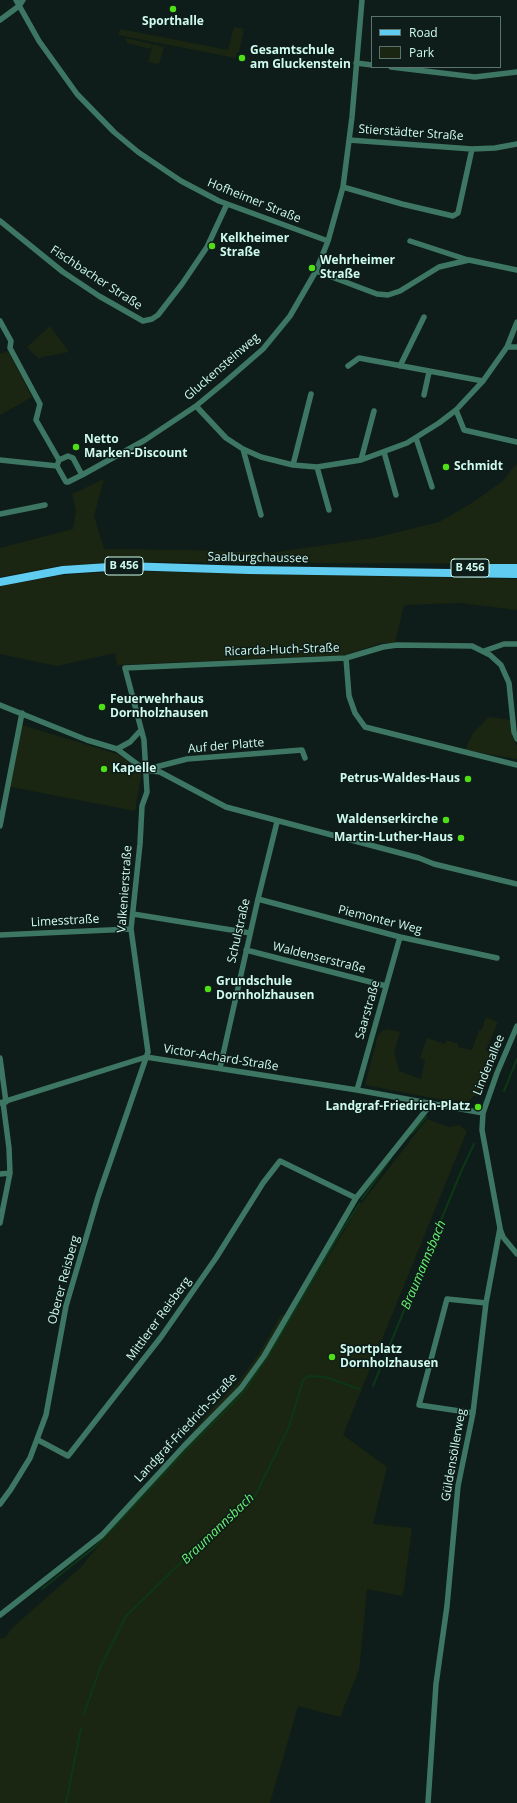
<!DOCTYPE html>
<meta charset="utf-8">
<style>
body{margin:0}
#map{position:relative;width:517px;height:1803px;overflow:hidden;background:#0e1d19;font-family:"Open Sans",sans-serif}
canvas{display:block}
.legend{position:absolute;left:371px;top:16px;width:130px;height:52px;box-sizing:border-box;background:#0e1d19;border:1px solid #5b756e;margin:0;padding:5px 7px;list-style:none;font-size:12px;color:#cefaee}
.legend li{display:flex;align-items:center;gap:8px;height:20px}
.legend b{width:20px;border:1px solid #5b756e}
</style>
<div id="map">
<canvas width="517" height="1803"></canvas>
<ul class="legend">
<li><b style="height:5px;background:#60cdf0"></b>Road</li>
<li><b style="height:11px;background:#1a2611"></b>Park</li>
</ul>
</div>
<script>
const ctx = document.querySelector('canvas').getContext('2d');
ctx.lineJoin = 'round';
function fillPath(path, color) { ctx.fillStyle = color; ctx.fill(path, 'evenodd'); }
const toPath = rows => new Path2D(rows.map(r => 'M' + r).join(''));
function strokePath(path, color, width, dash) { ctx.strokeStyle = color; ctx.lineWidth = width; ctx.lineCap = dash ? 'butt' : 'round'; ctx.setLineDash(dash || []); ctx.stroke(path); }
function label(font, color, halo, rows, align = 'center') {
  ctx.font = font + ' "Open Sans",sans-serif'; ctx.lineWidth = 3; ctx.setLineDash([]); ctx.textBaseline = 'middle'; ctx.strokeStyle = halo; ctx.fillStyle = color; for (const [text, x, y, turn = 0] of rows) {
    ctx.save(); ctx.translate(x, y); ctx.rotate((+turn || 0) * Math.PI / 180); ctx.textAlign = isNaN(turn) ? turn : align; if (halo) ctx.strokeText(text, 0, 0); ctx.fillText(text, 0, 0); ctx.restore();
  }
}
fillPath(toPath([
 [234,27,244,29,239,52,237,52,236,58,118,35,120,29,228,50],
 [125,38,152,44,151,49,127,43],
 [153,44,164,47,159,64,148,62],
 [50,326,69,352,42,357,39,359,27,347],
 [8,351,32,397,0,415,0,354],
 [517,463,517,564,124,562,59,566,0,577,0,548,73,529,76,511,72,494,104,479,94,516,104,549,188,550,270,553,374,538,439,522,472,503,503,481],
 [125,571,517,579,517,610,460,603,404,605,395,643,381,643,345,655,117,665,115,653,57,666,0,654,0,586,62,575],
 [489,717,511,720,512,735,517,746,517,759,465,750,473,733],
 [19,724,117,754,142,771,135,811,6,786],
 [486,1017,498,1022,486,1050,497,1058,482,1094,474,1096,467,1102,433,1098,365,1085,378,1035,382,1031,387,1029,400,1032,394,1052,399,1071,421,1079,425,1060,420,1058,427,1038,445,1044,447,1040,458,1044,458,1047,472,1050,479,1030,481,1031],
 [427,1119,449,1127,459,1125,467,1131,343,1435,387,1467,373,1524,412,1528,403,1596,367,1589,359,1670,340,1717,298,1706,270,1803,0,1803,0,1639,6,1637,11,1629,80,1568,210,1411,237,1384,260,1352,281,1315,293,1315,358,1208]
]), '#1a2611');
strokePath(toPath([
 [504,1091,517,1059],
 [412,1133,426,1117],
 [362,1199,391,1158],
 [273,1348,339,1235,360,1203],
 [373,1386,460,1174,474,1144],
 [42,1589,95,1547,189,1447,243,1393,271,1352],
 [84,1714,100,1668,126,1616,197,1547,255,1496,289,1427,303,1380,308,1376,325,1377,359,1389],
 [66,1803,81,1728]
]), '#0d3617', 2);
strokePath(toPath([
 [16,0,39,41,77,94,114,132,138,152,181,181,219,201,328,241],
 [0,20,19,6,23,0],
 [356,63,372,65],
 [391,67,475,77,517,72],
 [349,140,472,149,495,148,517,144],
 [343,187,402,204,453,216,458,213,472,149],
 [0,221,63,272,99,296,143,321,152,319,158,315,182,284,207,247,227,204],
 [410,241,468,260],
 [316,271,377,294,388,295,400,291,439,267,469,260,517,270],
 [0,321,11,341,10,348,40,404,36,420,59,460],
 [507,347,517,347],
 [348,366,359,358,483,381],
 [400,366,424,317],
 [424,395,429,372],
 [196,406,226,438,243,449,261,457,293,465,317,467,361,460,407,443,439,423,456,410,483,381,507,347,517,322],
 [456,410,464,430,517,442],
 [416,438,432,487],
 [243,449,261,515],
 [384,452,396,495],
 [0,460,57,466],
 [361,460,374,411],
 [293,465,311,394],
 [317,467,329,510],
 [82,475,73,458,68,456,59,460,57,466,66,482,68,482,82,475,145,440,196,406,225,382,263,349,290,316,316,271,328,241,343,187,352,117,362,0],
 [0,514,45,505],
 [484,651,504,644,517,644],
 [346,658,349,696,355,713,365,727,517,765],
 [0,705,87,740,117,749,145,770,160,772,226,807,419,858,434,864,517,884],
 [117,749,130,742,141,730],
 [148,769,187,759,302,750,305,758],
 [0,826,22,713],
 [258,899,400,937,497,958],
 [133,914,250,933],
 [0,935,131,929],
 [246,950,386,986],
 [0,1058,6,1102],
 [220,1068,258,899,277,822],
 [357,1090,400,937],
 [0,1103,146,1057,357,1090,483,1113],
 [0,1174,10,1173],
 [0,1223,10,1173,9,1148,3,1102],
 [500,1229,503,1237,517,1254],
 [473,1413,419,1405,447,1299,486,1303],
 [38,1440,68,1456,161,1337,216,1258,263,1183,280,1161,356,1198],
 [0,1504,11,1489,30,1458,46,1415,66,1306,98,1197,148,1052,131,929,140,844,142,806,147,792,144,740,125,668,346,658,383,647,397,645,472,646,490,655,501,665,509,683,514,732,517,739],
 [0,1615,102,1535,184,1446,241,1388,264,1356,356,1198,431,1104],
 [428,1803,436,1684,447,1606,458,1486,473,1413,486,1303,500,1228,482,1130,483,1113,497,1073,517,1026]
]), '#3d7763', 5.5);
strokePath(toPath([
 [471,568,517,568],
 [0,582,63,570,124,566,249,570,517,574]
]), '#60cdf0', 8);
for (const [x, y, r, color] of [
 [173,9,4,"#4fdf16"],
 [242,58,4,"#4fdf16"],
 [212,246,4,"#4fdf16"],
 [312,268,4,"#4fdf16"],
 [76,447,4,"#4fdf16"],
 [446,467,4,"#4fdf16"],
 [102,707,4,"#4fdf16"],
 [104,769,4,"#4fdf16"],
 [468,779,4,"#4fdf16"],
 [446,820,4,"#4fdf16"],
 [461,838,4,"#4fdf16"],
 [208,989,4,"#4fdf16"],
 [478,1107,4,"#4fdf16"],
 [332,1357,4,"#4fdf16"]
]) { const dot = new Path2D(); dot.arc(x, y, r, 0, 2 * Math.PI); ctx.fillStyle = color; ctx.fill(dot); strokePath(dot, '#0e1d19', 1.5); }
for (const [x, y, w] of [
 [124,566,38],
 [470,568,38]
]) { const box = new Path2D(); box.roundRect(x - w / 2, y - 9, w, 18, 3); ctx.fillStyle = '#0e1d19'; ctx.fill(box); strokePath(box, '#cefaee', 1); }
label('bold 11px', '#cefaee', null, [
 ["B 456",124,566],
 ["B 456",470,568]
]);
label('bold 12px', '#cefaee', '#0e1d19', [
 ["Sporthalle",173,22,"center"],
 ["Gesamtschule",250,51],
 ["am Gluckenstein",250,65],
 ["Kelkheimer",220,239],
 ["Straße",220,253],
 ["Wehrheimer",320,261],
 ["Straße",320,275],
 ["Netto",84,440],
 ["Marken-Discount",84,454],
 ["Schmidt",454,467],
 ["Feuerwehrhaus",110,700],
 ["Dornholzhausen",110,714],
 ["Kapelle",112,769],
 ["Petrus-Waldes-Haus",460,779,"right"],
 ["Waldenserkirche",438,820,"right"],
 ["Martin-Luther-Haus",453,838,"right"],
 ["Grundschule",216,982],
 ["Dornholzhausen",216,996],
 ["Landgraf-Friedrich-Platz",470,1107,"right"],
 ["Sportplatz",340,1350],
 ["Dornholzhausen",340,1364]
], 'left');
label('12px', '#cefaee', '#0e1d19', [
 ["Stierstädter Straße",411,133,4],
 ["Hofheimer Straße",254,201,22],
 ["Fischbacher Straße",96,278,33],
 ["Gluckensteinweg",222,367,-41],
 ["Saalburgchaussee",258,558,1],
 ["Ricarda-Huch-Straße",282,650,-2],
 ["Auf der Platte",226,746,-5],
 ["Valkenierstraße",125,889,-86],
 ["Piemonter Weg",380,920,14],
 ["Limesstraße",65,921,-3],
 ["Schulstraße",239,931,-77],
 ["Waldenserstraße",319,958,14],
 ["Saarstraße",368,1010,-74],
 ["Victor-Achard-Straße",221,1058,9],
 ["Lindenallee",489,1065,-68],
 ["Oberer Reisberg",64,1280,-75],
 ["Mittlerer Reisberg",159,1319,-54],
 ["Landgraf-Friedrich-Straße",186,1428,-47],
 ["Güldensöllerweg",454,1455,-80]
]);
label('italic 13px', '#66f070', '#0e1d19', [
 ["Braumannsbach",424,1265,-67],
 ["Braumannsbach",218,1529,-44]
]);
</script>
